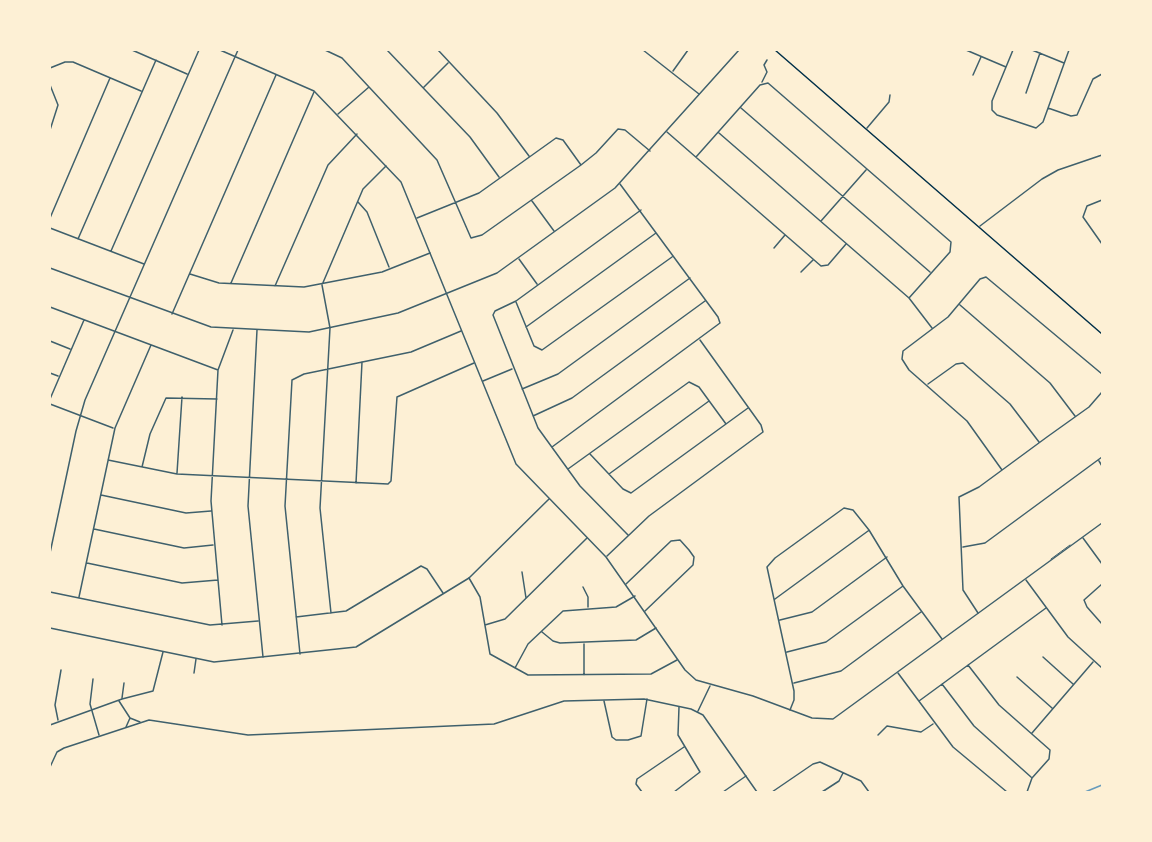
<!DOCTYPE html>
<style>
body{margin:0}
#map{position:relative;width:1152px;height:842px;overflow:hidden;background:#fdf0d5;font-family:Mulish,sans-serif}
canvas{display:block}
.frame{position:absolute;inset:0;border:51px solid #fdf0d5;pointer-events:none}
</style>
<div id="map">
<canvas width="1152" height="842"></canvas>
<div class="frame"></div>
</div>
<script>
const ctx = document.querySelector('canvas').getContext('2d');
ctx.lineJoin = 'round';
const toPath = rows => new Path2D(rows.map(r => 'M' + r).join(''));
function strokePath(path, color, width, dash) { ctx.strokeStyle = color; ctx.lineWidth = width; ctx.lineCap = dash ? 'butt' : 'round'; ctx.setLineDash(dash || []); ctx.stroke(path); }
strokePath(toPath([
 [1085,792,1102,785]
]), '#669bbc', 1.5);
strokePath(toPath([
 [1051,559,1070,545]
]), '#3f606c', 1);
strokePath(toPath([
 [132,50,187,74],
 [325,50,342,58,437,160,471,238,482,235,581,165,596,153,618,129,625,130,650,151],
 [387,50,470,137,499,177],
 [438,50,497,113,529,156],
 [643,50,699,94],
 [966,50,1006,67],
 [1013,50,992,101,992,110,997,115,1036,128,1043,122,1069,50],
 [1032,50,1064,63],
 [50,68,65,62,73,62,141,91],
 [673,71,688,50],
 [973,75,981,57],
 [762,82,767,72,764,65,767,60],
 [50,85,58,105,50,130],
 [424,87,448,63],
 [1026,93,1040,53],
 [741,108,930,272],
 [1048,108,1071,116,1077,115,1093,79,1102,74],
 [338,114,369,87],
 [867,128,889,102,890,95],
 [667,132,821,266,828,265,846,244],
 [719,133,909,298,932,328],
 [696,157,760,85,768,83,951,242,950,252,909,298],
 [1102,200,1087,206,1083,217,1102,244],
 [532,201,554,231],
 [358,202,367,212,389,267],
 [50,218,110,78],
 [417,218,479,193,556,138,563,140,581,165],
 [821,221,866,170],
 [50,228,144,264],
 [78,239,156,60],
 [774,248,785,235],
 [111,251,199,50],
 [519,259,537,284],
 [801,272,813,260],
 [190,274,219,283,304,287,382,272,430,253],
 [231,283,314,92],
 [275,286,328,165,357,134],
 [516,302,534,346,542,350,672,257],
 [960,305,1050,383,1075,416],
 [50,307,218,370],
 [172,314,276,75],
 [526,327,656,233],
 [257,330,248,506,263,657],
 [50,341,70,349],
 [50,373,58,376],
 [483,381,512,369],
 [928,384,956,364,963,363,1010,404,1039,442],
 [522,389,558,374,690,278],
 [50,399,84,320],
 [50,404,113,428],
 [533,416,572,398,705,301],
 [552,447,720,323,718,317,620,184],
 [590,454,623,489,631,493,748,408],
 [108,460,177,474,388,484,391,481,397,397,474,363],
 [1099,461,1102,466],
 [142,467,150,434,166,398,217,399],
 [568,469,689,382,699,387,726,424],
 [1002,470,967,421,909,370,902,359,903,351,948,317,980,279,986,277,1102,374],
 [177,473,182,397],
 [609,474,709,401],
 [356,483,362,362],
 [101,495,186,513,211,511],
 [94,529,184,548,213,545],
 [628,535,580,486,538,428,493,315,495,311,516,301,641,210],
 [1083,538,1102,564],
 [963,547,985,543,1102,457],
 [607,556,649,516,763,432,761,425,700,340],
 [87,563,182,583,218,580],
 [522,572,526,598],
 [469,578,480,597,490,654,528,675,651,674,677,660],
 [1026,580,1068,637,1102,668],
 [626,584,671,541,680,540,689,550,694,557,693,565,645,611],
 [1102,584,1084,600,1087,607,1102,624],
 [583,587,588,597,588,607],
 [50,592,210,625,258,621],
 [79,597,115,428,151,345],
 [775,599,868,531],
 [331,613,320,508,330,328,322,285,363,189,386,166],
 [978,613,963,590,959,497,979,487,1047,437,1089,407,1102,392],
 [296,617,346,611,421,566,427,569,443,593],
 [780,620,812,612,887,557],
 [222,625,211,501,218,370,233,330],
 [485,625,505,619,587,538],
 [542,632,553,641,560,643,636,640,656,628],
 [584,644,584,675],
 [787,652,826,642,903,586],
 [300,654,285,506,292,380,304,374,411,352,461,331],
 [1043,657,1073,684],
 [968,665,999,705,1050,750,1049,759,1032,778,1027,792],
 [515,668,528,644,563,611,616,607,635,596],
 [194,673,196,659],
 [898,673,953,747,1007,792],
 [1017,677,1052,708],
 [93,679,90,704,99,735],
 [794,683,841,671,921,612],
 [942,684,974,726,1031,777],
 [122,698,124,683],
 [119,701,130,718,140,722],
 [604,701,612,737,616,740,628,740,641,736,647,699],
 [919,701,1046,608],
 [790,710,794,700,794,691,767,567,775,558,844,508,853,510,869,530,903,586,942,639],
 [58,720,55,705,61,670],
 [50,725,122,699,153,691,163,652],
 [126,727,130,718],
 [1032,733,1093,662],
 [878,735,887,726,921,732,933,724],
 [642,792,636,784,637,779,684,747],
 [674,792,700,772,678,735,679,707],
 [723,792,746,776],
 [772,792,813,764,820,762,861,781,869,792],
 [822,792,839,781,843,773]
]), '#3f606c', 1.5);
strokePath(toPath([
 [220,50,314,91,401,182,516,464,606,557,685,670,696,680,753,696,812,718,833,719,1102,523],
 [980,226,1042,179,1058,170,1102,155],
 [50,268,211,327,309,332,398,313,497,273,615,188,739,50],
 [50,553,76,431,85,400,238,50],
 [50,628,214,662,356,647,469,578,549,499],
 [698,711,710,686],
 [50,767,57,752,64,748,149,720,248,735,494,724,564,701,644,699,691,709,703,715,757,792]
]), '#3f606c', 1.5);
strokePath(toPath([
 [775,50,1102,334]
]), '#003049', 1.5);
</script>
